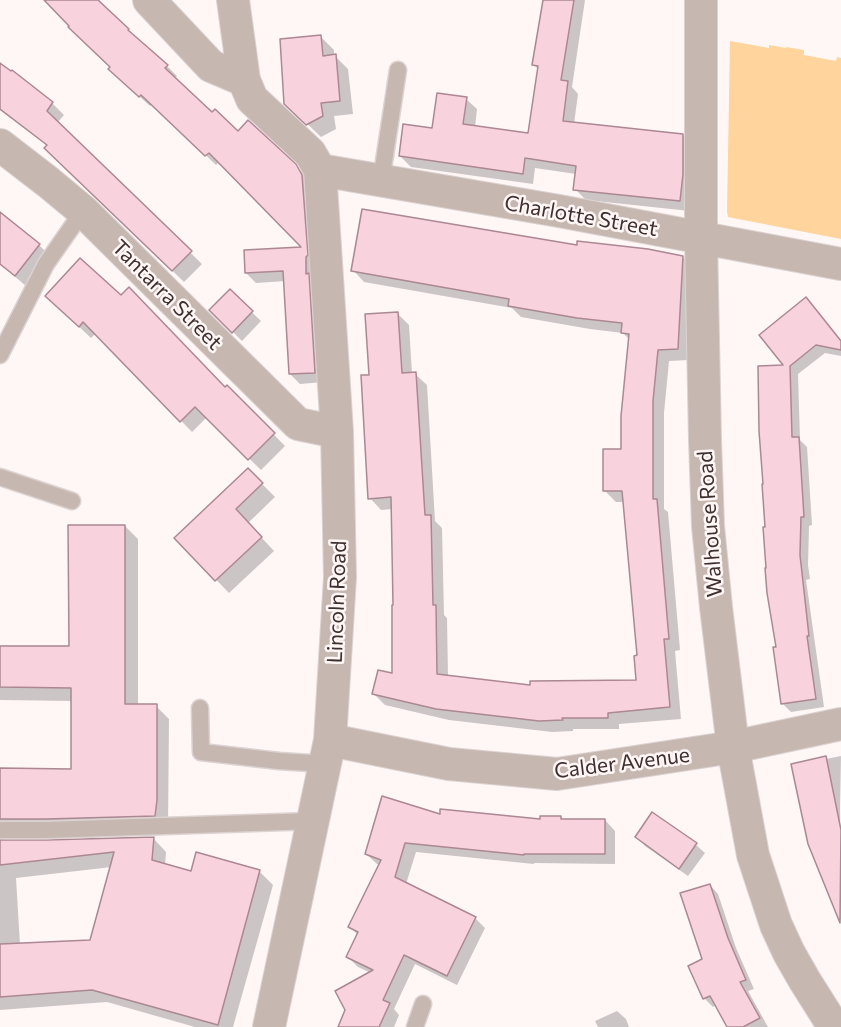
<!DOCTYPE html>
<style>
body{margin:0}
canvas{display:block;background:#fff6f6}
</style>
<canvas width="841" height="1027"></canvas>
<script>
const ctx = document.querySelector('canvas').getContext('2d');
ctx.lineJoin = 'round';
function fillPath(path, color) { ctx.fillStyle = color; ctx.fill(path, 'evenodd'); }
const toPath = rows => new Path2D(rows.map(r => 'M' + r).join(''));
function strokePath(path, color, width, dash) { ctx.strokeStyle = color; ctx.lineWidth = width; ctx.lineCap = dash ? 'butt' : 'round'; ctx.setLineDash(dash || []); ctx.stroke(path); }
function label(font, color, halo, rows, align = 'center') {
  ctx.font = font + ' Commissioner,sans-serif'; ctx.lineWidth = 5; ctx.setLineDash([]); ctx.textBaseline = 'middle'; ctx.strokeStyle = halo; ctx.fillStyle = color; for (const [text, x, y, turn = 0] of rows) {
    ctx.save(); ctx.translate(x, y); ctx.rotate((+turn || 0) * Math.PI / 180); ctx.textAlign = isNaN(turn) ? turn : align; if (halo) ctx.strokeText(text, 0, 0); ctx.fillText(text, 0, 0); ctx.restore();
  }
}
fillPath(toPath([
 [730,41,769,48,769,45,786,48,786,47,804,50,804,55,836,61,837,57,841,58,841,239,728,217,727,212]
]), '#ffd49d');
fillPath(toPath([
 [47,0,96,0,167,66,177,76,175,79,212,114,238,133,295,165,306,176,324,382,300,384,290,374,285,281,256,283,246,273,304,248,219,162,216,165,152,104,150,106,120,79,112,67],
 [544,0,585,0,572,87,578,94,574,124,682,135,693,146,690,211,586,200,575,189,576,174,535,168,533,184,411,167,400,156,466,99,477,109,475,127,530,135,539,70,534,65],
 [321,37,334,50,334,55,348,69,353,114,334,116,336,129,321,137,297,114],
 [0,65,12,72,52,103,64,115,57,123,202,264,184,282,58,159,48,146,0,110],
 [0,214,39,245,50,256,26,286,0,264],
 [578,247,683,257,694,269,689,360,669,361,664,413,664,509,668,512,680,650,675,651,681,719,619,724,619,729,573,729,573,731,552,732,449,720,385,705,374,694,394,675,392,509,381,510,370,498,370,376,398,314,409,325,412,374,415,374,427,385,435,521,442,528,444,615,447,618,448,677,531,686,638,682,638,657,624,502,616,502,604,490,623,451,630,340,623,333,590,329,521,317,512,308,364,282,353,270],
 [230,291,261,321,242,341,211,310],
 [59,308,226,389,227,387,285,446,261,470,207,417,192,432,96,333,91,338],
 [762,335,841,341,841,356,825,353,798,374,800,440,807,447,812,525,809,526,808,565,810,579,806,580,824,707,791,712,782,703,766,528,786,366],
 [248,470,275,497,248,523,274,551,229,593,176,538],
 [125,526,138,539,138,706,156,706,169,719,168,828,4,838,3,842,153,838,166,852,165,866,192,873,197,854,260,872,273,885,233,1027,195,1027,107,1002,0,1010,0,770,72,770,73,701,0,700,0,647,70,647],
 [112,867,91,941,20,945,16,878],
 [841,756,840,808,841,921,810,844,826,759],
 [441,816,541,820,560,818,562,820,605,820,615,831,615,864,534,863,534,864,416,852,406,884,475,918,485,928,457,985,415,964,394,1009,399,1015,394,1027,343,1027,371,973,358,967,348,957,358,935,350,927,380,865,377,864,366,854],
 [637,837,696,845,705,853,688,876,645,846],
 [710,885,718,894,736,948,754,989,748,991,768,1027,728,1027,717,1005,713,1007,704,998,704,960],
 [617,1011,626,1019,629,1027,598,1027,595,1021]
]), '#0003');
const building = toPath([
 [44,0,98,0,129,29,128,30,168,65,165,68,212,112,215,109,238,131,248,120,296,164,302,175,308,255,306,257,306,274,309,273,315,373,289,374,283,271,245,273,244,250,301,247,209,153,205,156,141,95,139,97,108,69,110,67,68,27,69,26,44,0],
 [543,0,574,0,561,80,568,81,563,121,683,134,683,174,680,201,573,190,576,166,525,158,523,174,399,156,403,124,432,128,437,93,467,97,463,124,528,133,538,66,532,65,543,0],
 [321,35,323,56,336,54,340,101,321,103,323,116,306,125,284,104,280,39,321,35],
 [0,63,11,71,12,70,53,102,47,111,192,251,172,271,44,148,47,145,0,109,0,63],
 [362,209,577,245,577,241,648,249,683,256,678,349,658,350,653,401,653,499,657,499,669,639,664,639,670,707,608,713,608,718,562,718,563,720,539,721,436,709,372,694,378,670,392,673,392,605,393,605,391,497,368,499,361,375,369,375,365,314,398,312,402,373,416,372,425,515,431,515,433,605,436,605,437,674,530,685,530,681,636,680,634,656,637,655,622,491,603,491,603,449,621,449,621,416,629,334,621,333,622,323,577,318,508,306,509,299,351,271,362,209],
 [0,212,40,244,15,276,0,264,0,212],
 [80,258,121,295,129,287,225,387,227,385,275,433,248,460,195,407,180,422,83,322,79,327,45,296,80,258],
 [230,289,253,311,232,333,209,310,230,289],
 [806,297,841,341,841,350,816,345,790,366,792,437,799,437,804,517,801,517,800,555,809,636,807,636,816,699,781,704,773,647,776,647,767,593,765,568,766,568,763,527,765,527,762,484,763,484,759,431,758,366,783,365,759,335,806,297],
 [248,468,263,483,236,509,262,537,215,581,174,538,248,468],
 [68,525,125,525,125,704,157,704,157,800,155,816,46,819,0,819,0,768,71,769,71,688,0,687,0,646,69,646,68,525],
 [826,756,841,830,840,923,808,844,791,764,826,756],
 [382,796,440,814,440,809,540,819,540,816,561,816,561,819,605,819,605,854,524,854,524,855,405,843,395,877,476,917,447,976,404,955,383,1000,390,1003,379,1027,338,1027,345,1010,335,991,373,970,346,957,358,932,348,927,381,860,365,854,382,796],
 [652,812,697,843,679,869,635,837,652,812],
 [154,837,152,860,191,871,196,852,260,870,218,1025,92,990,0,997,0,944,90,940,114,852,0,865,0,840,46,840,154,837],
 [710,884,728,938,746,980,740,982,760,1018,743,1027,727,1027,710,996,703,999,688,966,702,959,680,893,710,884]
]);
fillPath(building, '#f8d2dd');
strokePath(building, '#ab8893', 1.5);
const lane = toPath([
 [381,181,398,70],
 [0,355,46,264,83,211,87,215],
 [0,477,72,501],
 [200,708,201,752,279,761,325,764],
 [0,830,46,830,313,821],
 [415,1027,423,1004]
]);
const street = toPath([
 [149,0,211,66,244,80],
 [233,0,244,80,252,99,310,153,320,170,337,432,340,577,330,740,269,1027],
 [701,0,701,239,705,440,708,526,716,607,733,747,753,855,776,925,789,953,805,981,834,1027],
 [0,145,48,182,83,211,298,424,337,432],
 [320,170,559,211,841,264],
 [330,740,449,764,557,774,733,747,841,724]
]);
strokePath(lane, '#dcd2d2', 19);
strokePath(street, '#dcd2d2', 34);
strokePath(lane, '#c6b7b0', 16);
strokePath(street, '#c6b7b0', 32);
label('21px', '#3f302f', '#fff6f6', [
 ["Charlotte Street",581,216,10],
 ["Tantarra Street",167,295,45],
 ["Walhouse Road",710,524,-94],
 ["Lincoln Road",337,602,-88],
 ["Calder Avenue",622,763,-7]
]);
</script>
